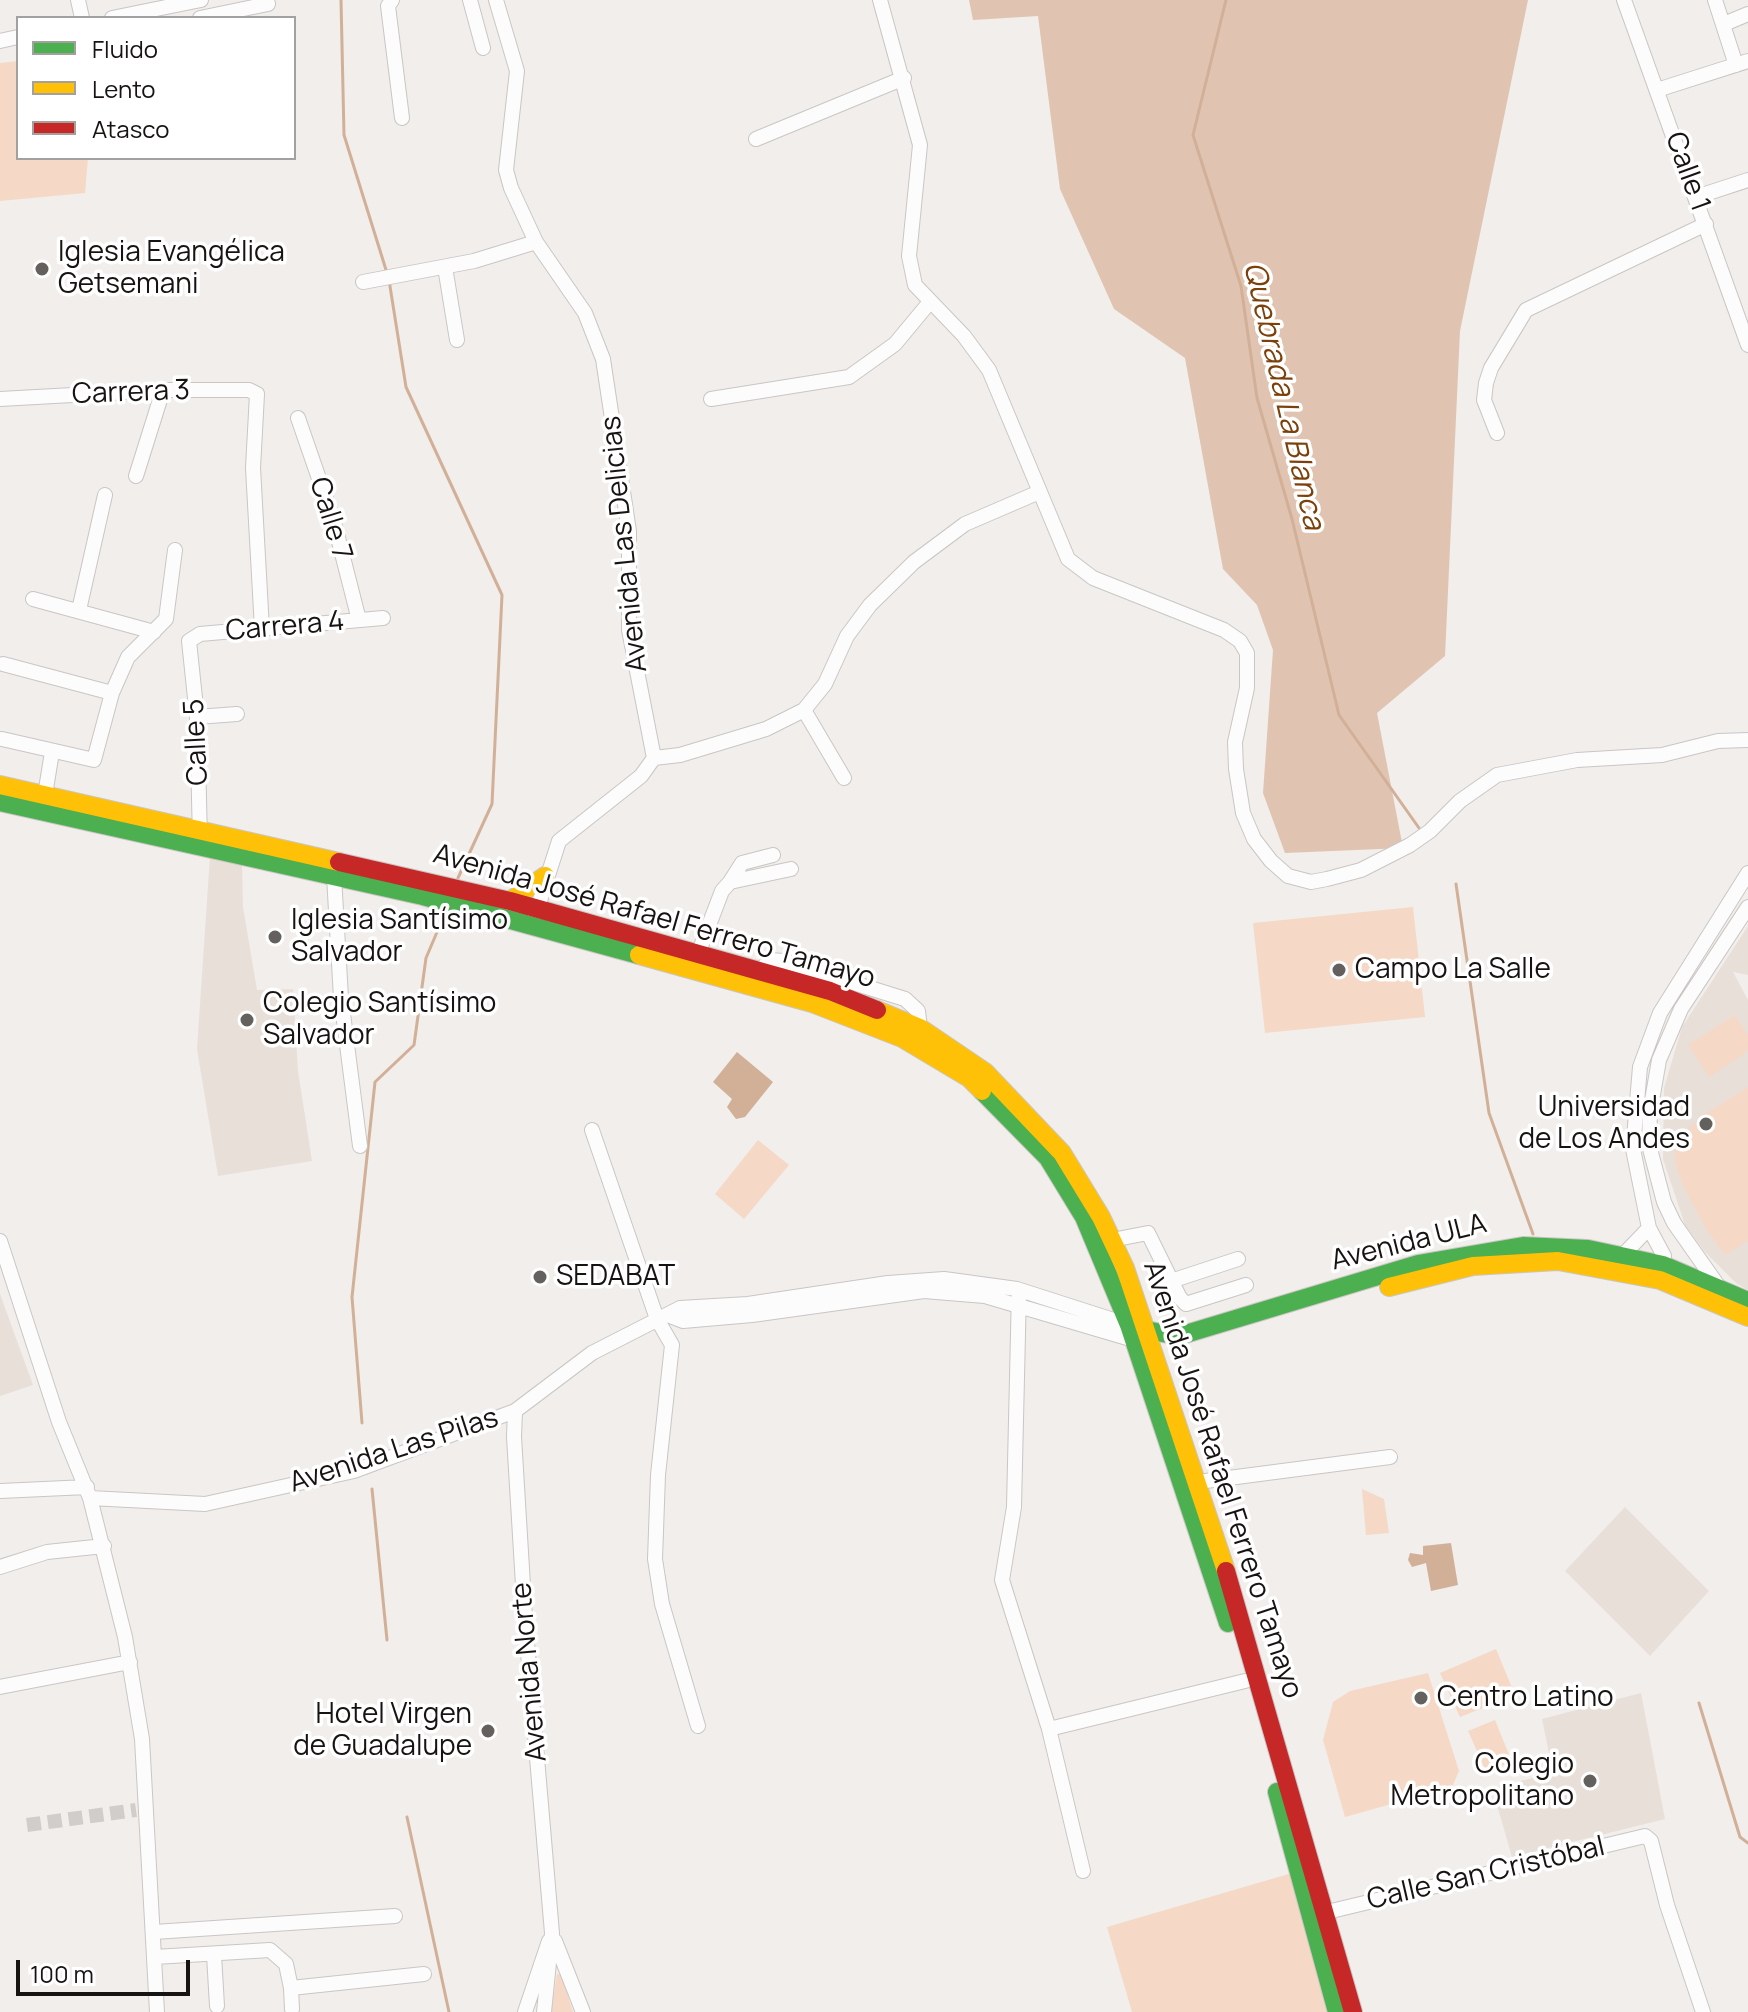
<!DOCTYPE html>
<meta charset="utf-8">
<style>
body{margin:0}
#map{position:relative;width:1748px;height:2012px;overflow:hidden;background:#f1eeeb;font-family:Manrope,sans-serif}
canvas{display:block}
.legend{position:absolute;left:16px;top:16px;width:280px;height:144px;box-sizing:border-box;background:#fff;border:2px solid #a2a1a0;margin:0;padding:10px 14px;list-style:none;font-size:24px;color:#161311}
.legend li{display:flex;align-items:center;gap:16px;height:40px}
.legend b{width:40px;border:2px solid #a2a1a0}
.scale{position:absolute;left:16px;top:1960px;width:174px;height:36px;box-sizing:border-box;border:4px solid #161311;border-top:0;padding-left:10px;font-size:24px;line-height:28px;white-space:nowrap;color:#161311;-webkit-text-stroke:6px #fff;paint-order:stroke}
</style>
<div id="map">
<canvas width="1748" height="2012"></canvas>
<ul class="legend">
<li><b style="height:10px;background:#4caf50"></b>Fluido</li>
<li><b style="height:10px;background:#ffc107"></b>Lento</li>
<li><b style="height:10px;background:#c62828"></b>Atasco</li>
</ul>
<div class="scale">100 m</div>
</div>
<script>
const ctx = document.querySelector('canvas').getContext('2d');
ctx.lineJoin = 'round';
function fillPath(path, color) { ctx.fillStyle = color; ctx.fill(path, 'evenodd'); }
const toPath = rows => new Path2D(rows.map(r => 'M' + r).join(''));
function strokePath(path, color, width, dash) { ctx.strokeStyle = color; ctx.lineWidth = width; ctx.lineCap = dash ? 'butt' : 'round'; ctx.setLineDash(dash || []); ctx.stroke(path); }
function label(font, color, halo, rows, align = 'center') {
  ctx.font = font + ' Manrope,sans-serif'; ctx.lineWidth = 7; ctx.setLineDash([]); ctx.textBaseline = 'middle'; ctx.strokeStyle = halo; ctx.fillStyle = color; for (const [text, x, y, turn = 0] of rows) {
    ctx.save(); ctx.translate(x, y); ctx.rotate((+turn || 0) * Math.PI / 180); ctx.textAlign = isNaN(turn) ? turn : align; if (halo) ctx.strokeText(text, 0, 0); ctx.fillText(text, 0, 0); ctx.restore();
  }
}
fillPath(toPath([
 [210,856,242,864,243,907,257,990,293,989,298,1071,312,1161,218,1176,197,1049],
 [1748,926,1748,975,1733,972,1748,1000,1748,1290,1736,1283,1705,1252,1685,1225,1663,1159,1664,1088,1682,1027],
 [0,1294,33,1385,0,1396],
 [1625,1507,1709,1591,1650,1656,1565,1571],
 [1641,1693,1665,1819,1512,1857,1492,1788,1553,1773,1542,1719]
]), '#e8dfd9');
fillPath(toPath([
 [18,61,18,158,88,158,85,193,0,201,0,63],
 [1413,907,1425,1017,1265,1033,1253,923],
 [1735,1015,1748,1035,1748,1051,1709,1077,1688,1045],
 [1748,1087,1748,1241,1725,1255,1707,1231,1682,1184,1675,1162,1675,1146,1685,1131,1705,1114],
 [758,1140,789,1165,744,1219,715,1194],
 [1362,1489,1384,1499,1389,1533,1366,1535],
 [1496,1649,1515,1695,1460,1717,1440,1673],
 [1428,1673,1459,1771,1452,1787,1345,1817,1323,1740,1333,1702,1350,1691],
 [1495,1720,1512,1762,1486,1771,1468,1731],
 [1299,1871,1340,2012,1132,2012,1107,1927],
 [557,1974,561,1974,573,2012,551,2012]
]), '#f5d9c6');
fillPath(toPath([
 [969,0,1528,0,1460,331,1445,656,1377,713,1403,848,1285,853,1263,793,1273,650,1257,605,1223,569,1185,358,1114,309,1060,189,1038,16,973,20]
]), '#e0c4b1');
fillPath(toPath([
 [737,1052,773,1082,745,1117,736,1119,727,1107,732,1099,713,1082],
 [1451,1543,1458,1585,1431,1591,1426,1563,1412,1567,1408,1560,1410,1553,1423,1555,1423,1546]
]), '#d2b098');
strokePath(toPath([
 [341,0,344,135,387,273],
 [1226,0,1193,135,1241,286,1257,398,1292,519,1339,715,1419,828],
 [389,280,406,387,502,595,492,804,458,878],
 [1456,884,1489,1113,1533,1234],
 [362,1423,352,1297,375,1082,414,1045,426,958,443,918],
 [372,1489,387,1640],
 [1699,1703,1740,1837,1748,1843],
 [407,1817,449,2012]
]), '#d2b098', 3);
strokePath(toPath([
 [27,1825,136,1810]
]), '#d0cdca', 14, [14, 7]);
const street = toPath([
 [78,0,82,18],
 [392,0,388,6,402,118],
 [470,0,483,48],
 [496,0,517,71,506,170,511,188,536,242,585,313,603,359,629,531,629,630,654,758],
 [880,0,920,145,909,256,915,285,964,336,989,370,1068,559,1093,578,1224,630,1240,641,1247,653,1247,688,1235,742,1236,769,1243,813,1254,839,1271,861,1288,876,1311,882,1327,879,1361,870,1410,845,1430,831,1460,801,1497,775,1577,760,1662,755,1718,741,1748,740],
 [1624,0,1748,345],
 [1715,0,1736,65],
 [112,18,201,0],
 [200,18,268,4,267,0],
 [1724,24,1748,14],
 [0,41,18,37],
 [1657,90,1748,61],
 [756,139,904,78],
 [1696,197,1748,180],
 [445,267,457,340],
 [363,282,474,261,536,242],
 [0,399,163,390,249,390,257,394,253,468,262,629],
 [711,399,849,377,895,344,929,303],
 [298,418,334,522,359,620],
 [1497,433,1484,400,1486,383,1491,368,1526,310,1706,224],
 [136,476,163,390],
 [33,599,154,632],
 [79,610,105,495],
 [3,664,112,693],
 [804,710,844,778],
 [197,717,237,714],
 [2,739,94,760,112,693,128,657,166,619,175,550],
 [654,758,680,755,766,729,804,710,825,684,847,636,870,605,914,562,965,524,1037,493],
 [45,795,52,752],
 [200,839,197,717,189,641,200,634,383,618],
 [334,876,341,998,360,1146],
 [730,882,742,863,773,855],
 [535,916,559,841,641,776,654,758],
 [698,954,722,891,730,882,791,869],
 [759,971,771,960,783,961,905,999,918,1011,920,1028],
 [592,1130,657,1319,672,1345,658,1475,655,1559,662,1604,698,1726],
 [1112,1240,1148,1233,1180,1298,1186,1304,1246,1285],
 [0,1241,59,1422,90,1498,125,1637,142,1739,157,2012],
 [1623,1255,1649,1228],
 [1664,1256,1649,1228,1633,1149,1640,1067,1660,1013,1748,873],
 [1171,1281,1238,1259],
 [1719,1287,1674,1223,1664,1202,1649,1145,1650,1112,1659,1060,1681,1009,1748,907],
 [1019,1290,1014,1507,1002,1580,1049,1729,1245,1681],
 [670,1316,683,1321,752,1315,924,1291,985,1296,1134,1340],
 [515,1411,514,1437,525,1618,552,1933,544,2012],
 [1198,1482,1390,1457],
 [0,1491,87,1487],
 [90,1498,205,1504,354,1471,515,1411,592,1353,680,1308,748,1304,888,1283,944,1279,1017,1289,1129,1325],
 [0,1567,47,1552,104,1546],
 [0,1687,130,1662],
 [1049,1729,1083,1871],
 [1327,1912,1645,1836,1651,1841,1667,1905,1703,2012],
 [154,1932,395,1916],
 [555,1941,583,2012],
 [214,1955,217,2006],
 [155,1957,270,1950,286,1964,291,1988,424,1974],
 [291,1988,292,2009],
 [525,2012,549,1941]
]);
const fast = toPath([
 [0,802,423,896,639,955],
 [982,1091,1048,1158,1084,1217,1129,1325,1228,1623],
 [1140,1329,1179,1336,1418,1264,1523,1246,1588,1249,1663,1265,1748,1301],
 [1277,1792,1337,2012]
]);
const slow = toPath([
 [0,785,339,862],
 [510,901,545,876],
 [639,955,812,1003,902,1038,969,1078,982,1091],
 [877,1010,920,1028,985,1072,1062,1153,1101,1217,1125,1268,1226,1571],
 [1389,1287,1473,1266,1558,1261,1660,1280,1748,1317]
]);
const jam = toPath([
 [339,862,510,901,830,991,877,1010],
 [1226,1571,1353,2012]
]);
strokePath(street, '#c9c6c4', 16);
strokePath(fast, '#c9c6c4', 20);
strokePath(slow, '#c9c6c4', 20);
strokePath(jam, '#c9c6c4', 20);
strokePath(street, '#fdfcfc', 14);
strokePath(fast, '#4caf50', 18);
strokePath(slow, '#ffc107', 18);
strokePath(jam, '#c62828', 18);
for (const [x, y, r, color] of [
 [42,269,8,"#63605d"],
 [275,937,8,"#63605d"],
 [1339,970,8,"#63605d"],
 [247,1020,8,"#63605d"],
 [1706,1124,8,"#63605d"],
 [540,1277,8,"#63605d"],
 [1421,1698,8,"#63605d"],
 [488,1731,8,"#63605d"],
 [1590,1781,8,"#63605d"]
]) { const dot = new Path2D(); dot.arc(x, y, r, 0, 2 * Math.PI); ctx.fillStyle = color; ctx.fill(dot); strokePath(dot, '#fff', 3); }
label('28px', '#161311', '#fff', [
 ["Calle 1",1687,172,70],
 ["Carrera 3",131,393,-2],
 ["Calle 7",330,519,73],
 ["Avenida Las Delicias",625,544,-96],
 ["Carrera 4",285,627,-5],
 ["Calle 5",197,742,-93],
 ["Avenida José Rafael Ferrero Tamayo",654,917,16],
 ["Avenida ULA",1409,1243,-14],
 ["Avenida Las Pilas",394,1451,-18],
 ["Avenida José Rafael Ferrero Tamayo",1222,1480,72],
 ["Avenida Norte",530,1672,-95],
 ["Calle San Cristóbal",1486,1874,-13]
]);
label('28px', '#161311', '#fff', [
 ["Iglesia Evangélica",58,253],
 ["Getsemani",58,285],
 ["Iglesia Santísimo",291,921],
 ["Salvador",291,953],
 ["Campo La Salle",1355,970],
 ["Colegio Santísimo",263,1004],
 ["Salvador",263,1036],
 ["Universidad",1690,1108,"right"],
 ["de Los Andes",1690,1140,"right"],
 ["SEDABAT",556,1277],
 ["Centro Latino",1437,1698],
 ["Hotel Virgen",472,1715,"right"],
 ["de Guadalupe",472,1747,"right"],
 ["Colegio",1574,1765,"right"],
 ["Metropolitano",1574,1797,"right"]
], 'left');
label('italic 30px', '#7c400a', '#fff', [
 ["Quebrada La Blanca",1283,396,77]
]);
</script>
